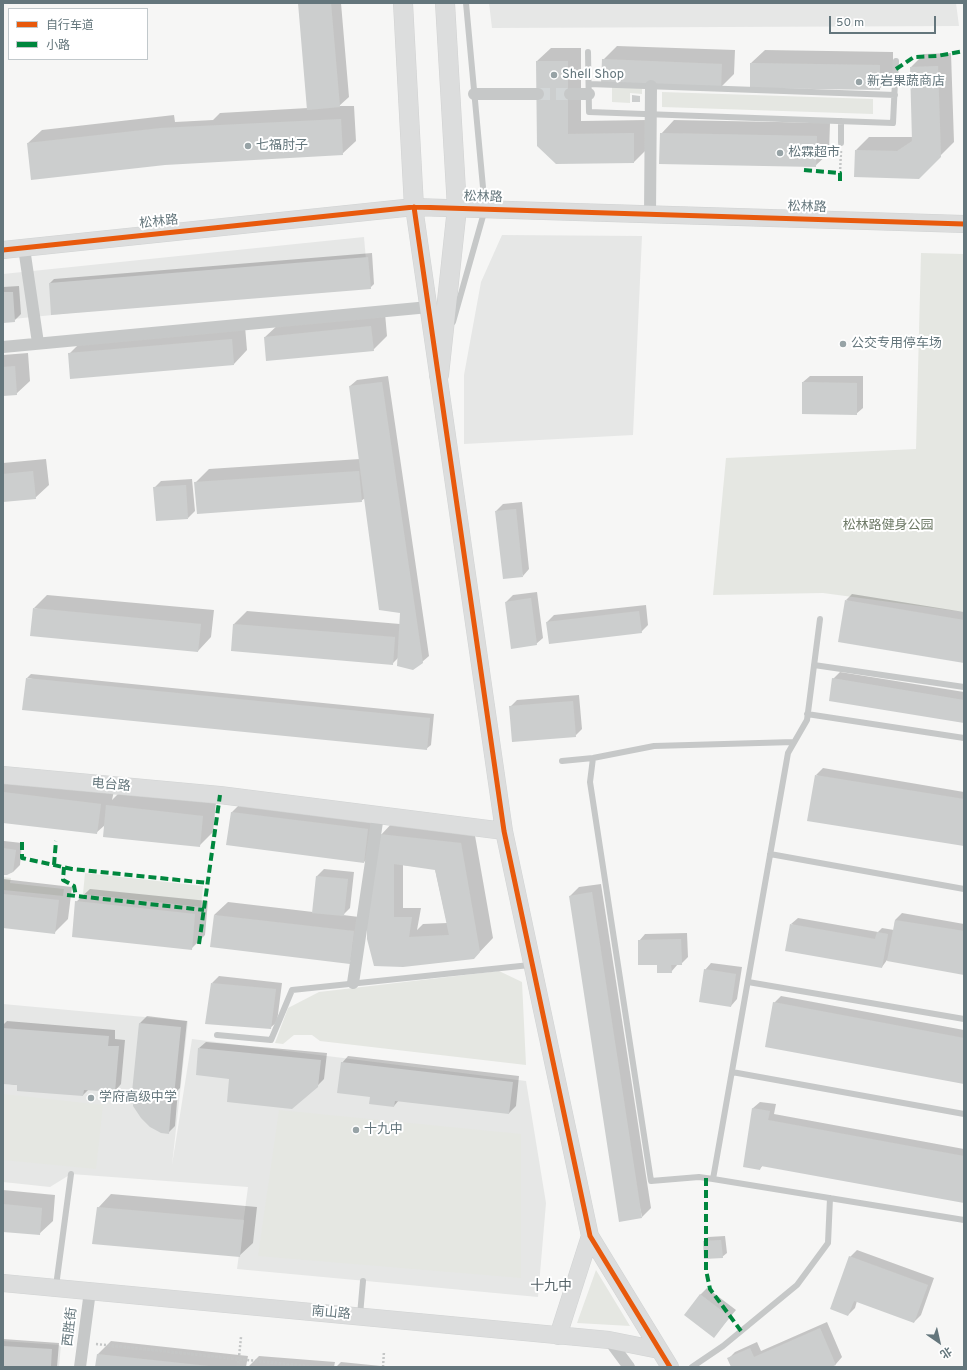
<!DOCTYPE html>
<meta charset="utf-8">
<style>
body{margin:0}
#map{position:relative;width:967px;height:1370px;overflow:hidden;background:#f6f6f5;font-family:Overpass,"Noto Sans SC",sans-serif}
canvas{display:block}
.frame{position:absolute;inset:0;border:4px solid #64767c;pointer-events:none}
.legend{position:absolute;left:8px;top:8px;width:140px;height:52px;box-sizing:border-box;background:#fff;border:1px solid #c1c8cb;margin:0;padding:5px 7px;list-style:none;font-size:12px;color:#64767c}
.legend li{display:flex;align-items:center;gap:8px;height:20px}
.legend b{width:20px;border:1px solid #c1c8cb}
.north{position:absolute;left:919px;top:1322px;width:40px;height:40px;-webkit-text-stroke:3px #fff;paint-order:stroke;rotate:146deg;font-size:11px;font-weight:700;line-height:16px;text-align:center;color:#64767c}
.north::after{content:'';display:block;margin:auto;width:14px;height:18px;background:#64767c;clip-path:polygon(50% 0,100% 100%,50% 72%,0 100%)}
.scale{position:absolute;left:829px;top:16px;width:107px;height:18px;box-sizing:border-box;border:2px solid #64767c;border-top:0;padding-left:5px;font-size:12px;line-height:14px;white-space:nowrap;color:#64767c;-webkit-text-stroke:3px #fff;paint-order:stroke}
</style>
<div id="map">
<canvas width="967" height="1370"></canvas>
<div class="frame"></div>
<ul class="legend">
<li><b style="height:5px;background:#e8590c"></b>自行车道</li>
<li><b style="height:5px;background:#00873e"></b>小路</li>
</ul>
<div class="north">北</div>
<div class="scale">50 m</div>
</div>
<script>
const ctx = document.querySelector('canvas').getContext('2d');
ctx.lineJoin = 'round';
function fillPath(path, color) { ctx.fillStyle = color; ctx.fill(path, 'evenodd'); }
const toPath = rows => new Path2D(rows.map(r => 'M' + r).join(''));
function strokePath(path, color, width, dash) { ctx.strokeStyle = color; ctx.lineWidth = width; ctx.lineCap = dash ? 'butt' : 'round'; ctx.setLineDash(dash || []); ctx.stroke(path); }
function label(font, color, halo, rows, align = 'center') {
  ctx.font = font + ' Overpass,"Noto Sans SC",sans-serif'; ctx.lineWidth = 4; ctx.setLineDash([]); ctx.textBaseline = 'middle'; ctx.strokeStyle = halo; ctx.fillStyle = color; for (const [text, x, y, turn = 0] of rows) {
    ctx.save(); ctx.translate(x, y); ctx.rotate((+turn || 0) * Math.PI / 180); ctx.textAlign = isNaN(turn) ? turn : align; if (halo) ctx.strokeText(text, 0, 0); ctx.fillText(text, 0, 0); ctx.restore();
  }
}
fillPath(toPath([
 [489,3,956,3,959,26,492,28],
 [502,235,642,236,633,435,464,444,464,375,481,282],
 [364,237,368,283,3,320,3,274],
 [3,1004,188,1021,172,1165,192,1039,526,1081,546,1203,538,1297,237,1269,248,1187,71,1174,50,1187,3,1182],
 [3,1341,61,1345,59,1367,3,1367]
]), '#e6e7e6');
fillPath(toPath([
 [612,87,642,88,642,94,630,93,630,103,612,102],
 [662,92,873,99,873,114,662,107],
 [921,253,964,254,964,612,823,593,713,595,726,458,916,449],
 [85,873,203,886,201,907,83,894],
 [3,877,11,878,10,883,64,889,63,896,3,890],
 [499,971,522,982,526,1065,320,1041,312,1035,294,1035,283,1044,275,1043,288,1008,319,992],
 [3,1094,103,1105,96,1169,3,1160],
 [279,1110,521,1134,521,1278,258,1256],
 [596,1270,630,1326,577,1323]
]), '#e5e7e2');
fillPath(toPath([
 [299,3,341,3,349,97,339,106,354,106,356,141,342,154,28,143,42,130,174,115,175,122,213,120,220,113,308,108],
 [617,46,735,50,734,74,720,88,603,60],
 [551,48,581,48,581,121,647,120,647,149,634,162,556,163,537,61],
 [765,50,893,52,893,76,879,89,751,63],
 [951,53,954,142,918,178,856,150,869,137,913,137,911,67,924,54],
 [674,120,830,123,829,153,815,166,661,134],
 [372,253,374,284,370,288,50,283,54,279],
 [19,286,21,314,14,321,3,322,3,287],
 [385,313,387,336,373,350,265,337,279,324],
 [245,326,247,350,234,364,69,354,83,340],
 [28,353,30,381,16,394,3,395,3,355],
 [388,376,429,656,422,662,398,658,392,664,232,650,234,624,247,611,400,624,401,612,365,498,361,501,195,483,209,469,360,459,350,386,357,380],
 [810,376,863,376,863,408,856,414,803,382],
 [46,459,49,485,35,498,3,501,3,463],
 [192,479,195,511,188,518,154,488,161,481],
 [522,502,529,569,523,576,496,511,503,504],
 [537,592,543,638,536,644,506,602,513,595],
 [852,594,964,612,964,662,846,600],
 [47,595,214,610,211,637,198,651,34,608],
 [646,605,648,625,641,632,547,622,554,615],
 [840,672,964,692,964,722,833,679],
 [31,674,434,714,431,745,426,749,27,678],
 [579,695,582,729,575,736,510,707,517,700],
 [823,768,964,792,964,845,816,775],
 [3,778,114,791,112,800,120,792,216,803,213,832,199,846,105,825,96,833,3,822],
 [245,799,381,816,379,837,394,821,474,830,493,938,474,958,403,966,378,848,364,862,227,844,232,812],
 [403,865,435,869,447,923,423,924,417,930,421,908,403,908],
 [3,830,4,841,22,843,20,865,13,872,3,874],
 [324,869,354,872,350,908,343,915,367,918,350,962,214,915,228,902,313,912,317,876],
 [3,879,72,887,68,919,54,933,3,927],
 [601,884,651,1208,642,1217,570,896,579,887],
 [90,889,208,901,205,935,191,949,76,902],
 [902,913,964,924,964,974,887,960,882,967,791,924,798,918,878,932,882,928,894,930,895,920],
 [687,933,688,957,681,964,678,964,671,972,658,964,639,941,645,934],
 [711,963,742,967,737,999,731,1006,705,970],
 [219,976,282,983,277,1022,270,1028,212,983],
 [781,996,964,1030,964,1083,774,1003],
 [147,1016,187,1021,180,1088,178,1090,175,1126,168,1133,134,1105,140,1023],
 [7,1021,115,1030,115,1039,125,1040,121,1084,115,1091,89,1089,83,1095,3,1083,3,1025],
 [206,1042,327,1053,324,1079,317,1086,231,1078,199,1048],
 [348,1056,519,1076,516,1106,509,1113,399,1100,394,1106,371,1096,342,1063],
 [760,1102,776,1104,774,1114,964,1149,964,1202,763,1165,760,1169,753,1108],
 [3,1190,55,1195,53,1221,39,1234,3,1231],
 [111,1194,257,1207,253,1243,239,1256,98,1208],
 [725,1236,727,1253,722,1257,704,1242,708,1237],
 [857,1250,934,1278,921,1315,914,1322,857,1301,855,1308,848,1315,850,1257],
 [707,1288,736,1310,714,1336,700,1295],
 [827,1322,842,1357,836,1364,828,1367,732,1367,729,1358,735,1352,757,1342,761,1351],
 [3,1339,59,1343,57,1367,3,1367],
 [111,1341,248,1356,246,1367,96,1367,98,1354],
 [259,1356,335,1362,334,1367,248,1367],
 [341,1362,391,1367,336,1367]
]), '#0003');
fillPath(toPath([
 [298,3,331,3,340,107,307,110],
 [602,59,722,64,721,89,601,84],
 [536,61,568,61,568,134,634,133,634,163,556,164,537,146],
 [750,63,880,65,880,90,750,88],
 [938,66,941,157,919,179,854,177,855,150,897,151,912,141,910,67],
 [632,95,640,96,640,102,632,102],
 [341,119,343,155,165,165,31,180,27,143,161,128],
 [660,133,817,136,816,167,659,164],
 [368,257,371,289,51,315,49,283],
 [3,292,13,292,15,322,3,323],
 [371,326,374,351,266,361,264,337],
 [232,339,234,365,70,379,68,353],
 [15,366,17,395,3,396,3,367],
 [382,382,423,663,413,670,397,666,400,613,379,610,349,386],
 [802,382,857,383,857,415,802,414],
 [33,471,36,499,3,502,3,474],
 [359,471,362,502,197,514,194,482],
 [186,485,188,519,156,521,153,487],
 [516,509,523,577,503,579,495,511],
 [531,598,537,645,511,649,505,602],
 [845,600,964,620,964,663,838,642],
 [33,608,201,624,198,652,30,636],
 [639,611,642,633,549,644,546,622],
 [233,624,395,637,393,665,231,651],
 [26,678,430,718,427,750,22,710],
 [832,678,964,700,964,723,829,701],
 [573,701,576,737,512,742,509,706],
 [815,775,964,799,964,846,807,821],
 [3,792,101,804,97,834,3,823],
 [106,805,203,816,200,847,103,837],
 [231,812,368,829,364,863,226,845],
 [379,834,461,843,480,952,474,959,403,967,374,966,367,939,367,925],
 [394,864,435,870,449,935,409,937,412,917,394,917],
 [3,848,16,850,13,872,7,875,3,875],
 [316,876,348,879,344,916,312,913],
 [592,892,642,1218,619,1222,569,896],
 [3,894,59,900,55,934,3,928],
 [75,901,195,914,192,950,72,937],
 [214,915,354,931,350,964,210,947],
 [895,920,964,931,964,975,887,961],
 [790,924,875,939,877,932,888,934,882,968,785,951],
 [681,939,682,965,671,965,672,973,657,973,657,965,638,965,638,940],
 [704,969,736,974,731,1007,699,1002],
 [211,983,276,989,271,1029,205,1024],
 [773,1002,964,1038,964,1084,765,1047],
 [139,1023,181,1027,174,1096,172,1096,169,1134,161,1133,150,1127,141,1118,133,1106,134,1093,144,1093,132,1092],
 [3,1028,109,1036,108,1046,119,1046,115,1092,84,1090,83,1096,17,1091,17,1085,3,1084],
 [198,1048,321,1060,318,1087,292,1109,227,1102,229,1079,196,1075],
 [341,1062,513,1082,509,1114,395,1101,394,1107,369,1104,370,1097,337,1093],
 [752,1108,770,1111,768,1120,964,1156,964,1203,761,1166,760,1170,743,1167],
 [3,1204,42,1208,40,1235,3,1232],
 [97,1207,244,1220,240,1257,92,1244],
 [721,1240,723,1258,704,1259,703,1241],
 [849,1256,928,1285,914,1323,854,1301,848,1316,830,1309],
 [700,1294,730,1317,714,1338,684,1315],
 [820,1328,836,1365,831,1367,731,1367,727,1358,750,1348,754,1357],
 [3,1346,52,1349,51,1367,3,1367],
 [97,1354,208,1366,208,1367,95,1367]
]), '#cccece');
strokePath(toPath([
 [538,94,570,94]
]), '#d2d6d7', 12, [12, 6]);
const secondary = toPath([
 [414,207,504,831,590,1236,670,1367],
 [3,250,414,207,964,224],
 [3,775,220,795,504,831],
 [3,1283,609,1340,659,1350],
 [558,1336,590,1236]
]);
const primary = toPath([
 [403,3,414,207],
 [439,375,457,208,445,3]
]);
strokePath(secondary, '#d1d3d3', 18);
strokePath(primary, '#d1d2d2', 20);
strokePath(toPath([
 [840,173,841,151],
 [96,1344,314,1367],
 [238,1367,241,1337],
 [383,1367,384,1351]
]), '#c4c6c6', 2.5, [2, 2]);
strokePath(toPath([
 [588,52,589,112,893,123,896,61],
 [589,84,895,95],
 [841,121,841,143],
 [453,322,485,209,466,3],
 [820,619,807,720,788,753,713,1179,964,1220],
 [814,665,964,687],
 [807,714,964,738],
 [593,758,590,782,651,1181,699,1177,713,1179],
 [562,761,593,758,654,746,794,742],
 [770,854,964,889],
 [748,982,964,1019],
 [217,1035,271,1040,292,990,530,965],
 [732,1072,964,1114],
 [56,1286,71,1174],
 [360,1315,363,1281],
 [692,1367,723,1346,797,1285,828,1243,830,1198]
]), '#c6c8c8', 6);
strokePath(toPath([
 [474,94,538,94],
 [570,94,589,94],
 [650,214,651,86],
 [24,248,38,343],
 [3,347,429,307],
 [353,983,378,815],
 [609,1340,629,1367],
 [80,1367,90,1291]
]), '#c6c8c8', 12);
strokePath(secondary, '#dcdddd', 17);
strokePath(primary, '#dcdddd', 19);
strokePath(toPath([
 [896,69,914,57,937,56,964,51],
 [804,170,840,173,840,182],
 [22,842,22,858,72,869,208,883],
 [54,865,56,841],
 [64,867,63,880,74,886,76,896],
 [67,895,204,910],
 [199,944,220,795],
 [706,1178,706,1270,710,1289,741,1331]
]), '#00873e', 4, [8, 4]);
strokePath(toPath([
 [414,207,504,831,590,1236,670,1367],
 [3,250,414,207,964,224]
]), '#e8590c', 5);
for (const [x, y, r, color] of [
 [554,75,4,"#97a3a6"],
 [859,82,4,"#97a3a6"],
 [248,146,4,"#97a3a6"],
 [780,153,4,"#97a3a6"],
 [843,344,4,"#97a3a6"],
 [91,1098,4,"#97a3a6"],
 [356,1130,4,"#97a3a6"]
]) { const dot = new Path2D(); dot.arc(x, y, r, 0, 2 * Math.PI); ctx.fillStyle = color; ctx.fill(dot); strokePath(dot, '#fff', 1.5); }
label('13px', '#64767c', '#fff', [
 ["Shell Shop",562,75],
 ["新岩果蔬商店",867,82],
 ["七福肘子",256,146],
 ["松霖超市",788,153],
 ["公交专用停车场",851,344],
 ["学府高级中学",99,1098],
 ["十九中",364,1130]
], 'left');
label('13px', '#64767c', '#fff', [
 ["松林路",483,198,2],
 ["松林路",807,208,2],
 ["松林路",159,223,-6],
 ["电台路",111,786,5],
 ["南山路",331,1314,5],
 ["西胜街",71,1327,-83]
]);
label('13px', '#6e7a67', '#fff', [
 ["松林路健身公园",888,526]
]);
label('14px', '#566368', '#fff', [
 ["十九中",551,1287]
]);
</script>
